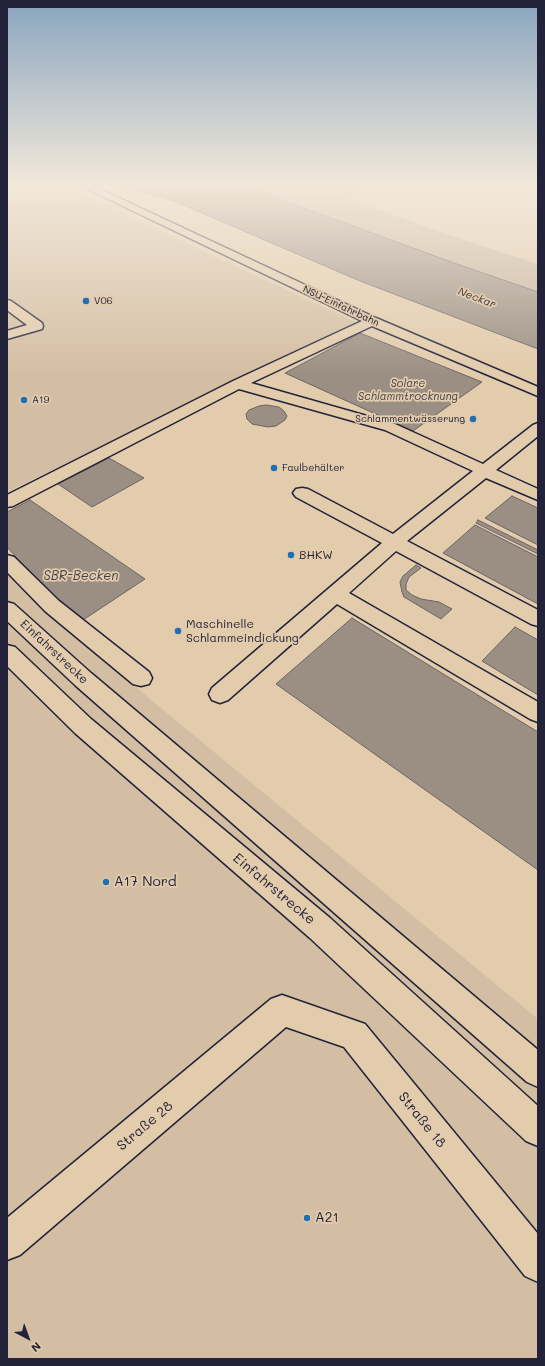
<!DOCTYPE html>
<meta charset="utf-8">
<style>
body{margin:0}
#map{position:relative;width:545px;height:1366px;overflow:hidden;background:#e3ccac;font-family:Mali,sans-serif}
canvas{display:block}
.frame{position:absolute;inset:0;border:8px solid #22223b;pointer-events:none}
.north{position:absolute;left:8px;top:1318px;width:40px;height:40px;-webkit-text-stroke:3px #e3ccac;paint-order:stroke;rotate:139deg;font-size:11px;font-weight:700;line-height:16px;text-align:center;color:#22223b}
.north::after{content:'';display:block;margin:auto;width:14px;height:18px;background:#22223b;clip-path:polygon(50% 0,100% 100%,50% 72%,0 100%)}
</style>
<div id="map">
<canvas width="545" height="1366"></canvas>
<div class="frame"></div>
<div class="north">N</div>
</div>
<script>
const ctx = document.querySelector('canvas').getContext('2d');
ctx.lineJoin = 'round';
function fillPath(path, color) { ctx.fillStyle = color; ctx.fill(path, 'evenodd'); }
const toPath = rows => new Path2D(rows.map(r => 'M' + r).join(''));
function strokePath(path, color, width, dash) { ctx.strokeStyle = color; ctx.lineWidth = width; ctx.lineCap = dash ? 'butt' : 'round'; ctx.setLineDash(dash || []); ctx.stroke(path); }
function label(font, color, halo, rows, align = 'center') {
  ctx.font = font + ' Mali,sans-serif'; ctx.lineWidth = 3.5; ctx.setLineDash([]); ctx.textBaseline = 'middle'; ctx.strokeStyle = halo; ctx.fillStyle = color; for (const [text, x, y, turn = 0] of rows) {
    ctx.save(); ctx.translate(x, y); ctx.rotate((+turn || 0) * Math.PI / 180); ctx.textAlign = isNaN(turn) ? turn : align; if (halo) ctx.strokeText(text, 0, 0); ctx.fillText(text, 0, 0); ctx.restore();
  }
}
fillPath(toPath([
 [7,184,64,184,173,237,356,322,7,492],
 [7,571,151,700,538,1019,538,1359,7,1359]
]), '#d4bea3');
fillPath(toPath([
 [244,184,364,184,359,195,347,198,432,229,538,264,538,292,454,263,293,204]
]), '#c7b39c');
const water = toPath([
 [105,184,244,184,293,204,454,263,538,292,538,349,360,281,174,201,146,193,105,184],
 [360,333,482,382,413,431,285,373,360,333],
 [266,405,279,407,284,411,287,416,285,420,276,426,268,427,252,424,247,419,246,414,249,410,259,406,266,405],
 [109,458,144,478,92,507,58,484,109,458],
 [512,496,538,508,538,545,485,518,512,496],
 [30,500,145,579,83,620,48,593,7,547,7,512,30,500],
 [478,520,538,550,538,554,476,523,478,520],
 [475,525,538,557,538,604,443,553,475,525],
 [416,565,421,568,409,577,406,584,406,590,412,595,421,599,439,602,452,609,441,619,404,597,402,592,400,582,403,576,416,565],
 [352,618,538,732,538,870,276,684,352,618],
 [515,627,538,640,538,695,482,661,515,627]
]);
fillPath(water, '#9b8e82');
strokePath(water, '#6b6366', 1);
const minor = toPath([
 [77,184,89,184,376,318,538,387,538,396,372,326,251,383,395,424,483,464,533,425,538,423,538,436,496,470,538,489,538,500,486,478,407,541,538,610,538,626,531,624,396,551,349,593,538,702,538,722,530,719,337,604,228,700,220,703,212,700,209,694,212,688,382,543,296,497,293,493,296,489,302,488,308,489,393,534,473,471,385,430,239,389,13,506,7,507,7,495,233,381,362,321,77,184],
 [7,300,11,301,42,323,43,326,42,329,7,339,7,331,27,325,7,310,7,300],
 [7,555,14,557,59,601,149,672,152,678,149,684,141,686,133,684,45,611,7,572,7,555],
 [7,602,14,604,91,673,538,1050,538,1087,527,1082,75,685,7,621,7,602],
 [7,645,15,647,91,719,330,918,538,1106,538,1146,526,1141,310,938,75,733,7,666,7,645],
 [282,995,365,1024,538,1234,538,1282,525,1276,344,1047,286,1027,20,1255,7,1260,7,1218,271,999,282,995]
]);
strokePath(minor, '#22223b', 3);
fillPath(minor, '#e3ccac');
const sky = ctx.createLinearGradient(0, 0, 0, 376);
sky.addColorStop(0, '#89a5bf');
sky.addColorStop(0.49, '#f2e8da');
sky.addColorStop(1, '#f2e8da00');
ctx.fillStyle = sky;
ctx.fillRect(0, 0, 545, 376);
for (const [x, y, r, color] of [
 [86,301,4,"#1f6fb2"],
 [24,400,4,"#1f6fb2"],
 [473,419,4,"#1f6fb2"],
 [274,468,4,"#1f6fb2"],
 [291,555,4,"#1f6fb2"],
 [178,631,4,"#1f6fb2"],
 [106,882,4,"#1f6fb2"],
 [307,1218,4,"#1f6fb2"]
]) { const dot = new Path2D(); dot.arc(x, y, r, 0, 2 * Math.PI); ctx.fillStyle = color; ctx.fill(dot); strokePath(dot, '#e3ccac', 1.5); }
label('10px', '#22223b', '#e3ccac', [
 ["V06",94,301],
 ["A19",32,400],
 ["Schlammentwässerung",465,419,"right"],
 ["Faulbehälter",282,468]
], 'left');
label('10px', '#22223b', '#e3ccac', [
 ["NSU-Einfahrbahn",341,306,25]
]);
label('italic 11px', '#403d4d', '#e3ccac', [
 ["Neckar",477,298,21],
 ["Solare",408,384],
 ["Schlammtrocknung",408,397]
]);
label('12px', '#22223b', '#e3ccac', [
 ["BHKW",299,555],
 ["Maschinelle",186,624],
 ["Schlammeindickung",186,638]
], 'left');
label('12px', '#22223b', '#e3ccac', [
 ["Einfahrstrecke",54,652,43]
]);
label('italic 13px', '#403d4d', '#e3ccac', [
 ["SBR-Becken",81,576]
]);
label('14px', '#22223b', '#e3ccac', [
 ["A17 Nord",114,882],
 ["A21",315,1218]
], 'left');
label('14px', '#22223b', '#e3ccac', [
 ["Einfahrstrecke",274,889,40],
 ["Straße 18",422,1120,51],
 ["Straße 28",145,1126,-40]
]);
</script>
